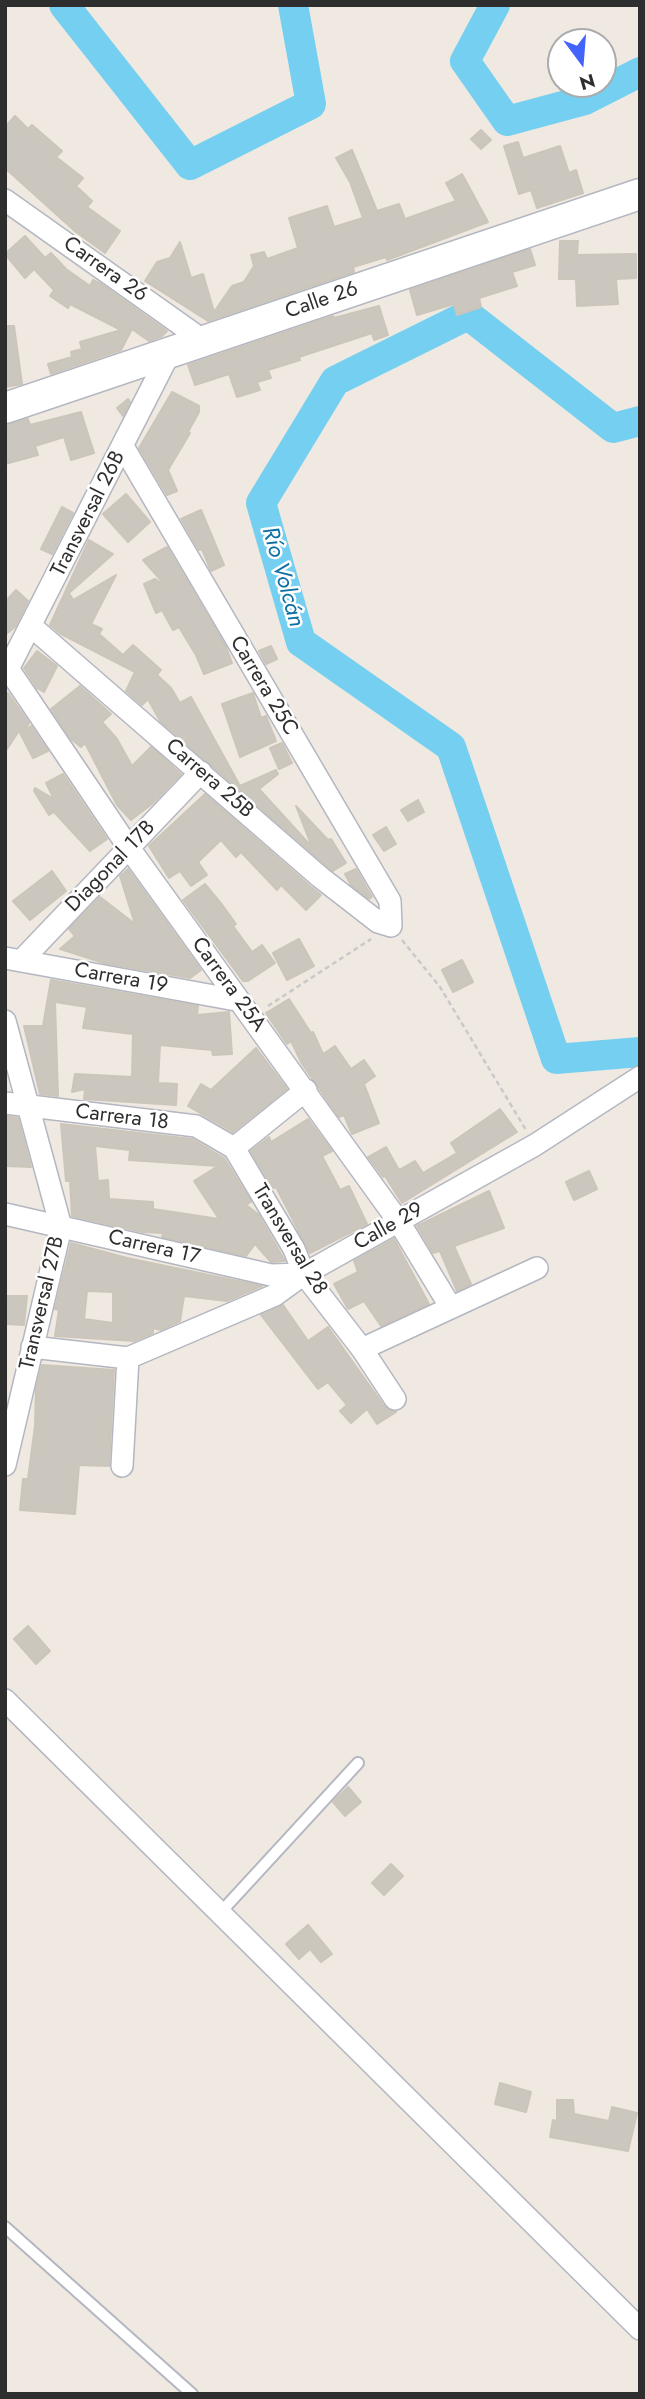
<!DOCTYPE html>
<meta charset="utf-8">
<style>
body{margin:0}
#map{position:relative;width:645px;height:2399px;overflow:hidden;background:#efe9e1;font-family:Jost,sans-serif}
canvas{display:block}
.frame{position:absolute;inset:0;border:7px solid #2e2e2e;pointer-events:none}
.north{position:absolute;left:547px;top:28px;width:70px;height:70px;box-sizing:border-box;background:#fff;border:2px solid #ababab;border-radius:50%;rotate:164deg;font-size:19px;font-weight:700;line-height:28px;text-align:center;color:#2e2e2e}
.north::after{content:'';display:block;margin:auto;width:24px;height:32px;background:#4264fb;clip-path:polygon(50% 0,100% 100%,50% 72%,0 100%)}
</style>
<div id="map">
<canvas width="645" height="2399"></canvas>
<div class="frame"></div>
<div class="north">N</div>
</div>
<script>
const ctx = document.querySelector('canvas').getContext('2d');
ctx.lineJoin = 'round';
const toPath = rows => new Path2D(rows.map(r => 'M' + r).join(''));
function strokePath(path, color, width, dash) { ctx.strokeStyle = color; ctx.lineWidth = width; ctx.lineCap = dash ? 'butt' : 'round'; ctx.setLineDash(dash || []); ctx.stroke(path); }
function fillPath(path, color) { ctx.fillStyle = color; ctx.fill(path, 'evenodd'); }
function label(font, color, halo, rows, align = 'center') {
  ctx.font = font + ' Jost,sans-serif'; ctx.lineWidth = 5; ctx.setLineDash([]); ctx.textBaseline = 'middle'; ctx.strokeStyle = halo; ctx.fillStyle = color; for (const [text, x, y, turn = 0] of rows) {
    ctx.save(); ctx.translate(x, y); ctx.rotate((+turn || 0) * Math.PI / 180); ctx.textAlign = isNaN(turn) ? turn : align; if (halo) ctx.strokeText(text, 0, 0); ctx.fillText(text, 0, 0); ctx.restore();
  }
}
strokePath(toPath([
 [64,5,190,165,311,104,293,5],
 [495,5,465,61,507,121,585,100,640,72],
 [640,421,613,428,468,315,335,381,261,503,301,642,451,747,556,1059,640,1052]
]), '#75cff0', 30);
const building = toPath([
 [15,116,28,129,32,125,62,151,56,157,83,178,76,186,92,201,87,207,120,231,105,253,76,232,5,168,5,127,15,116],
 [481,130,491,140,481,149,471,139,481,130],
 [518,142,523,158,560,146,569,173,576,170,583,193,537,208,531,190,519,194,504,146,518,142],
 [352,150,377,211,399,204,405,219,456,201,446,183,462,174,488,222,387,260,386,257,353,267,354,272,208,321,145,281,157,262,170,258,180,242,191,278,203,274,214,312,232,286,244,282,254,266,251,255,264,252,267,259,298,248,289,218,327,206,334,227,363,218,350,182,336,158,352,150],
 [25,236,45,258,51,253,66,269,90,286,93,280,101,284,167,331,162,336,149,341,132,329,121,350,51,374,48,364,72,357,71,352,82,349,80,342,121,330,70,304,68,308,50,296,54,290,34,269,25,278,5,254,25,236],
 [560,241,578,241,577,255,636,254,636,278,616,279,618,304,577,306,576,279,559,279,560,241],
 [530,249,535,265,512,272,517,286,479,298,481,307,457,315,454,304,417,315,410,290,530,249],
 [379,306,388,335,374,340,372,333,299,357,300,360,268,370,271,378,257,382,260,390,237,397,229,374,195,385,188,365,333,316,334,318,379,306],
 [5,326,14,326,22,384,5,387,5,326],
 [172,392,199,406,199,412,188,432,190,433,168,470,177,491,167,495,139,448,172,392],
 [128,399,130,402,123,416,117,408,128,399],
 [81,412,94,453,71,460,64,437,35,446,38,455,5,464,5,425,28,419,30,425,81,412],
 [126,494,150,522,128,542,103,514,126,494],
 [62,507,73,513,52,554,41,549,62,507],
 [201,510,224,565,211,571,202,549,199,550,181,519,201,510],
 [89,540,113,554,69,593,73,600,116,575,91,624,102,629,99,634,123,655,133,645,161,670,157,675,171,688,180,703,191,697,240,786,276,770,278,774,259,789,312,847,296,806,328,840,331,839,346,863,333,871,328,867,160,721,148,699,142,705,126,691,135,672,61,634,50,625,89,540],
 [167,547,226,647,232,663,204,674,196,655,179,627,173,630,162,610,156,613,144,584,155,579,166,586,143,560,167,547],
 [16,590,28,601,15,627,5,635,5,602,16,590],
 [271,646,277,659,266,664,259,651,271,646],
 [37,651,57,666,44,692,37,688,24,668,37,651],
 [80,686,111,714,102,722,117,739,132,766,151,747,181,774,153,803,131,820,117,805,85,743,81,747,71,739,51,709,80,686],
 [8,693,29,723,24,732,31,726,48,751,33,758,19,731,5,752,5,695,8,693],
 [253,693,261,718,266,716,276,741,240,757,222,704,253,693],
 [282,743,292,763,279,769,270,748,282,743],
 [63,774,107,839,90,851,54,812,49,815,34,791,35,788,54,799,46,783,63,774],
 [205,794,311,887,321,895,306,910,281,885,277,890,241,852,236,857,221,840,198,862,207,875,191,886,180,871,169,878,149,846,205,794],
 [418,800,424,812,408,821,401,810,418,800],
 [386,827,396,844,384,851,373,835,386,827],
 [128,869,201,970,190,978,104,963,60,949,75,936,69,929,100,897,135,924,120,876,128,869],
 [356,869,372,897,369,899,351,885,345,874,356,869],
 [52,871,66,891,30,920,13,901,52,871],
 [205,884,223,906,236,924,233,926,252,952,262,945,275,963,248,981,243,981,183,900,205,884],
 [299,939,314,966,287,980,273,953,299,939],
 [462,960,473,982,453,992,442,970,462,960],
 [51,980,198,1006,197,1015,229,1012,232,1054,213,1055,212,1050,160,1045,158,1083,177,1084,176,1105,84,1099,85,1089,72,1092,75,1074,132,1077,133,1034,83,1028,87,1007,55,1002,58,1096,40,1094,24,1026,43,1026,51,980],
 [289,999,311,1033,313,1032,323,1054,335,1046,351,1069,364,1060,375,1076,364,1084,379,1123,352,1134,344,1115,339,1117,302,1064,291,1041,287,1044,266,1013,289,999],
 [256,1048,287,1089,233,1132,188,1106,201,1084,211,1090,256,1048],
 [500,1109,517,1132,402,1203,385,1176,383,1177,368,1157,386,1147,399,1170,415,1161,423,1173,457,1153,451,1143,500,1109],
 [5,1116,18,1118,31,1167,5,1166,5,1116],
 [308,1119,332,1151,322,1156,340,1190,349,1186,367,1224,310,1253,276,1187,273,1188,251,1151,269,1137,271,1142,308,1119],
 [61,1124,192,1139,224,1158,251,1202,246,1205,258,1214,285,1261,271,1262,255,1244,246,1256,162,1237,163,1233,143,1232,72,1216,70,1181,66,1181,61,1124],
 [95,1146,130,1150,129,1160,218,1166,194,1181,219,1219,153,1209,153,1202,109,1199,108,1180,98,1181,95,1146],
 [589,1171,597,1189,574,1200,566,1182,589,1171],
 [489,1191,504,1228,454,1246,471,1284,457,1291,440,1251,433,1253,417,1226,489,1191],
 [394,1239,429,1304,381,1326,364,1301,348,1309,334,1284,358,1272,354,1261,394,1239],
 [71,1243,127,1258,262,1286,227,1301,184,1296,180,1321,161,1330,153,1328,153,1333,134,1341,55,1336,59,1310,55,1309,71,1243],
 [87,1291,113,1292,113,1323,84,1319,87,1291],
 [5,1296,27,1296,24,1325,5,1324,5,1296],
 [283,1305,308,1341,328,1327,384,1406,396,1412,377,1424,367,1409,351,1423,340,1411,347,1405,328,1382,318,1389,261,1315,283,1305],
 [42,1365,114,1370,109,1466,79,1465,75,1514,20,1510,23,1479,28,1479,35,1426,36,1389,42,1365],
 [28,1626,50,1651,36,1664,14,1639,28,1626],
 [348,1787,361,1802,345,1816,333,1802,348,1787],
 [391,1864,403,1876,384,1895,372,1883,391,1864],
 [308,1925,332,1954,321,1962,310,1949,299,1959,286,1944,308,1925],
 [500,2083,531,2092,526,2112,495,2104,500,2083],
 [557,2100,573,2100,574,2114,609,2121,612,2107,637,2113,628,2151,550,2137,553,2120,557,2121,557,2100]
]);
fillPath(building, '#cbc7bf');
strokePath(building, '#cbc5ba', 2);
const lane = toPath([
 [220,1913,358,1763],
 [5,2227,192,2394]
]);
const street = toPath([
 [5,200,204,341],
 [31,626,320,877,378,922,391,926,390,901,124,448],
 [5,664,129,848,399,1222,450,1306],
 [5,675,170,352],
 [5,958,236,1000],
 [21,961,201,772],
 [5,1021,61,1227,5,1465],
 [5,1103,196,1126,234,1148,294,1249,304,1274,362,1349,395,1399],
 [234,1148,306,1090],
 [5,1214,271,1275,304,1274],
 [32,1347,128,1358,275,1295,304,1274,535,1145,640,1077],
 [362,1349,537,1268],
 [122,1466,128,1358],
 [5,1700,640,2329]
]);
const secondary = toPath([
 [5,408,640,194]
]);
strokePath(lane, '#b4b7c1', 14);
strokePath(street, '#b4b7c1', 24);
strokePath(secondary, '#b4b7c1', 33);
strokePath(toPath([
 [402,940,440,987,526,1130],
 [268,1006,371,939]
]), '#c9c9c9', 2.5, [5, 3.5]);
strokePath(lane, '#fff', 10);
strokePath(street, '#fff', 21);
strokePath(secondary, '#fff', 30);
label('21px', '#2e2e2e', '#fff', [
 ["Carrera 26",105,270,35],
 ["Calle 26",322,301,-19],
 ["Transversal 26B",89,514,-63],
 ["Carrera 25C",263,686,59],
 ["Carrera 25B",209,779,41],
 ["Diagonal 17B",111,867,-46],
 ["Carrera 19",121,979,10],
 ["Carrera 25A",228,985,54],
 ["Carrera 18",122,1118,7],
 ["Calle 29",389,1227,-29],
 ["Transversal 28",289,1240,59],
 ["Carrera 17",154,1248,13],
 ["Transversal 27B",43,1303,-77]
]);
label('italic 23px', '#0d6fa3', '#fff', [
 ["Río Volcán",282,577,74]
]);
</script>
